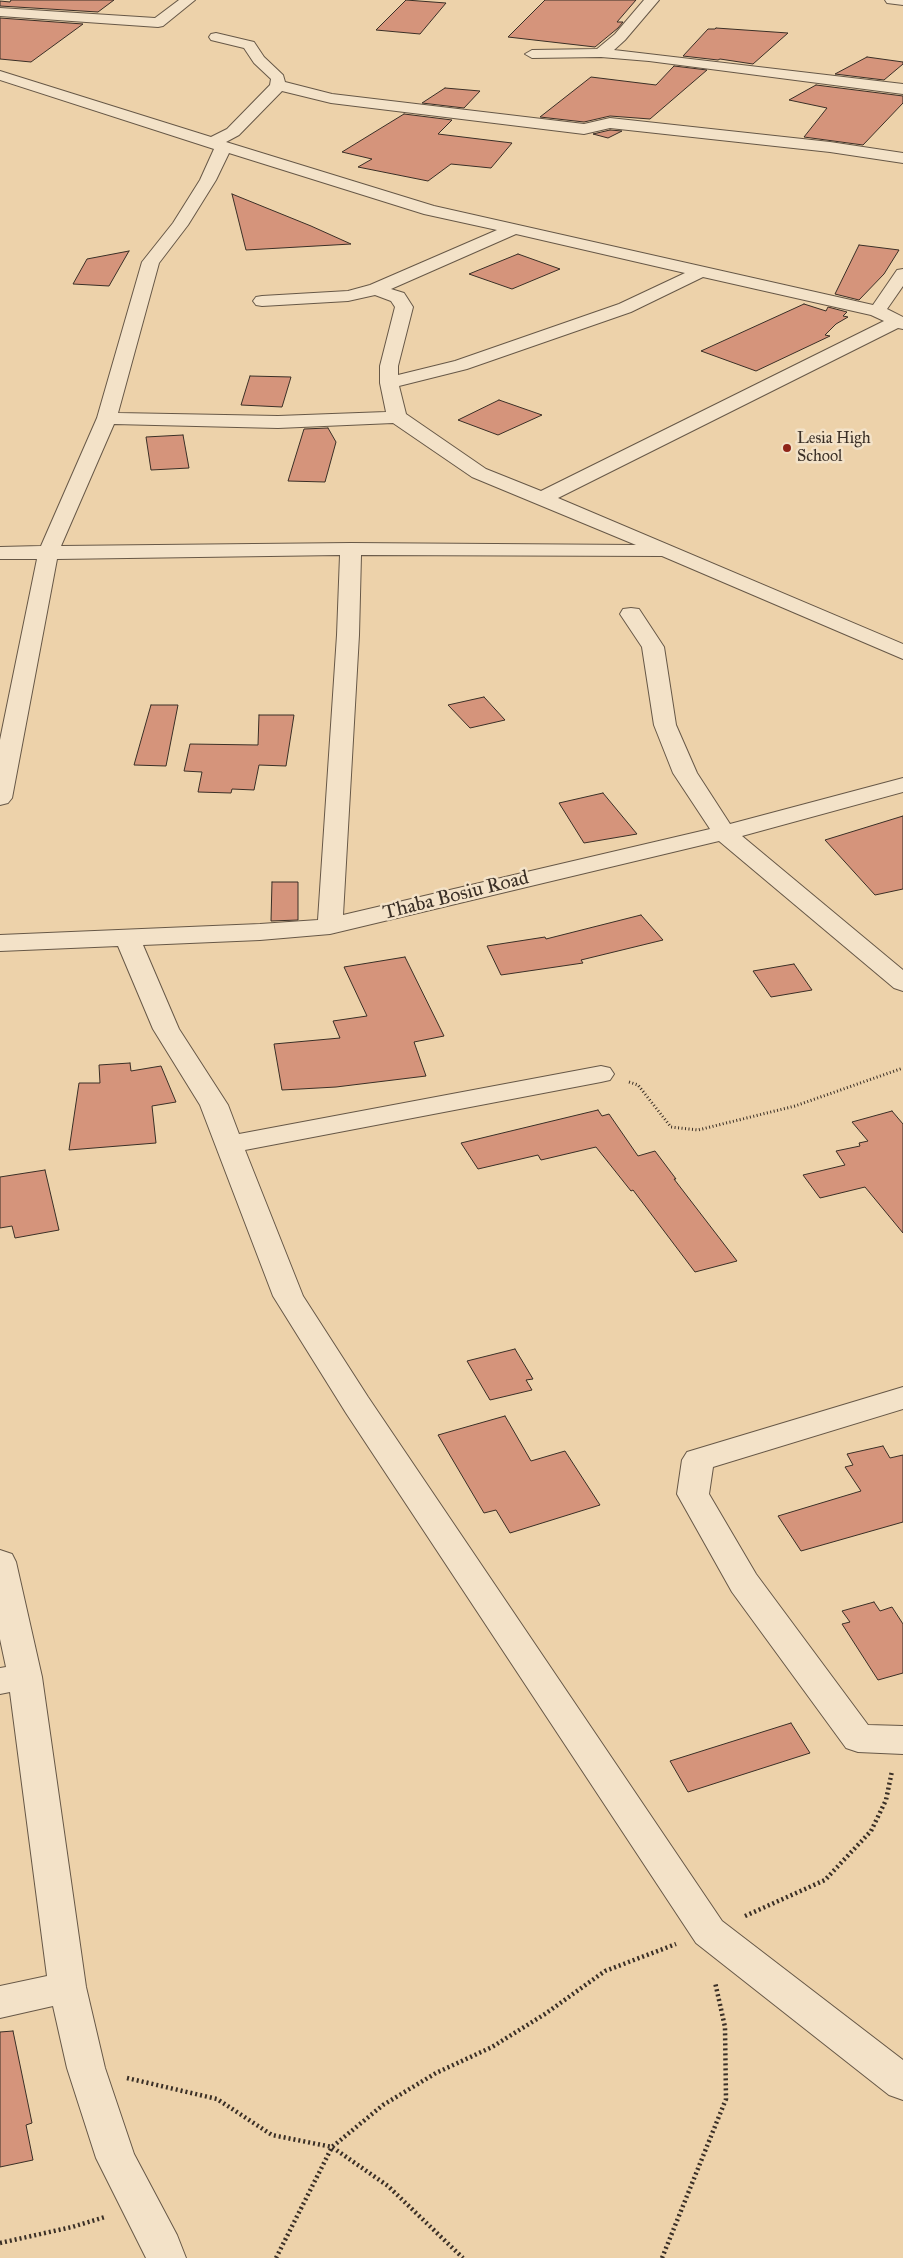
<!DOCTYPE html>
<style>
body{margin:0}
canvas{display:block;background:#edd2aa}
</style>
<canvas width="903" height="2258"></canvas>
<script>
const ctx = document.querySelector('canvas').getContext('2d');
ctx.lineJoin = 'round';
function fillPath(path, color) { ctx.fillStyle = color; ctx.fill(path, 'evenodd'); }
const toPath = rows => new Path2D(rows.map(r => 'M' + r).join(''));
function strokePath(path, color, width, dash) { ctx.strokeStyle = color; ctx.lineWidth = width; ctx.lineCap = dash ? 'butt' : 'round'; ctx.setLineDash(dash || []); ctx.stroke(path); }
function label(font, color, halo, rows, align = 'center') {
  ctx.font = font + ' "IM FELL Great Primer",serif'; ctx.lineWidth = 5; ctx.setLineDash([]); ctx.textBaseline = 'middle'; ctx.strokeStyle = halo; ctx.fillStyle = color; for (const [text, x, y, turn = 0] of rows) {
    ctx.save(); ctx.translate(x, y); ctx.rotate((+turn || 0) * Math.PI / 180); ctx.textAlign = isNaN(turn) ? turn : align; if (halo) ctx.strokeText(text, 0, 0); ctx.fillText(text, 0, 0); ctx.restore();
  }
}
const building = toPath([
 [11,0,114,0,98,12,0,6,0,1,10,2,11,0],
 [406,0,446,3,420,34,376,30,406,0],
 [545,0,636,0,617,22,623,22,618,28,595,47,508,37,545,0],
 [0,18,83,24,31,62,0,59,0,18],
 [716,28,788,33,753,64,720,59,718,60,683,56,708,29,715,29,716,28],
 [867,57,903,62,903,64,884,80,835,74,867,57],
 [674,66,707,70,650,119,610,116,584,122,540,117,591,77,656,85,674,66],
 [816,85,903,96,903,103,863,145,804,137,827,108,789,100,816,85],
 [445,88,480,91,464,108,422,103,445,88],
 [404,114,452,120,438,134,512,143,491,168,451,164,428,181,358,167,372,159,342,152,404,114],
 [610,130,622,131,608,138,593,134,610,130],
 [232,194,311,226,351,244,246,250,232,194],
 [859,245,899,250,884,274,859,300,835,294,859,245],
 [129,251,109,286,73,284,87,259,129,251],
 [518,254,560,269,512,289,469,274,518,254],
 [804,304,826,311,828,307,847,312,843,316,848,317,836,324,825,335,830,336,756,371,701,351,804,304],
 [250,376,291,377,282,407,241,405,250,376],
 [499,400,542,415,498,435,458,420,499,400],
 [328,428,336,442,325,482,288,481,304,429,328,428],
 [183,435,189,468,151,470,146,437,183,435],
 [484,697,505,720,470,728,448,705,484,697],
 [151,705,178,705,166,766,134,765,151,705],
 [259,715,294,715,286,766,259,765,254,790,232,789,231,793,198,792,202,772,184,771,190,744,258,745,259,715],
 [603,793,637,834,584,843,559,803,603,793],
 [903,816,903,889,875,895,825,840,903,816],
 [272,882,298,882,298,920,271,921,272,882],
 [641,915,663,940,581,960,583,963,501,975,487,946,545,937,546,939,641,915],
 [405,957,444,1036,414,1042,426,1076,336,1087,282,1090,274,1044,340,1038,333,1021,367,1016,344,967,405,957],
 [794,964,812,990,771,997,753,971,794,964],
 [130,1063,131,1071,161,1066,176,1102,152,1106,156,1143,69,1150,79,1083,100,1083,99,1065,130,1063],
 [598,1110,602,1116,609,1114,638,1156,655,1151,676,1179,674,1179,737,1261,695,1272,633,1190,631,1191,596,1147,541,1160,538,1155,478,1169,461,1143,598,1110],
 [892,1111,903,1124,903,1233,865,1187,820,1198,803,1175,845,1165,836,1151,860,1146,859,1143,868,1141,852,1122,892,1111],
 [45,1170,59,1230,15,1238,12,1226,0,1228,0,1177,45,1170],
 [515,1349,533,1379,526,1380,532,1390,490,1400,467,1361,515,1349],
 [505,1416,531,1461,565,1451,600,1505,510,1533,496,1510,484,1513,438,1435,505,1416],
 [883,1446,890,1458,903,1455,903,1522,801,1551,778,1516,861,1491,845,1467,853,1465,847,1454,883,1446],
 [874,1602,880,1611,892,1607,903,1624,903,1673,878,1680,842,1624,850,1622,842,1611,874,1602],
 [791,1723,810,1753,688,1792,670,1761,791,1723],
 [13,2031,32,2123,26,2125,33,2160,0,2167,0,2032,13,2031]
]);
fillPath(building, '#d5947b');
strokePath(building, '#3a2f26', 1);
const minor = toPath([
 [179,0,195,0,163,26,158,27,0,16,0,8,155,18,179,0],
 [644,0,659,0,625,40,614,50,903,84,903,94,649,61,601,57,532,58,525,54,532,50,597,49,615,34,644,0],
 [885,0,903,0,903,5,887,3,885,0],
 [216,33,254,42,264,57,283,75,285,82,332,94,584,124,610,118,830,142,903,153,903,163,830,152,610,128,584,134,331,103,282,91,239,135,226,142,434,206,873,305,897,270,903,269,903,286,887,309,903,317,903,329,898,328,558,498,903,644,903,659,662,556,361,555,359,635,343,915,710,829,673,773,654,725,642,647,620,614,623,609,631,608,639,609,664,647,676,725,697,773,730,824,903,778,903,792,742,836,903,970,903,991,894,988,719,841,330,934,260,940,143,945,179,1029,228,1105,239,1134,601,1066,610,1068,614,1074,610,1080,601,1082,245,1150,303,1296,368,1397,722,1921,903,2060,903,2100,889,2095,696,1943,346,1413,273,1296,200,1105,153,1029,118,946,0,951,0,935,260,924,318,920,337,635,340,555,57,559,12,798,8,803,0,805,0,740,37,559,0,559,0,547,41,546,97,418,142,262,173,223,200,180,214,149,0,80,0,71,211,137,227,129,270,85,271,79,254,63,244,48,211,40,209,37,211,34,216,33],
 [229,153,424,214,497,230,370,285,348,291,262,296,256,297,253,301,256,305,262,306,348,301,375,295,391,301,395,307,380,366,380,383,386,412,278,416,118,413,159,263,188,225,216,180,229,153],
 [516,234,685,273,619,304,455,361,398,375,398,366,413,307,404,293,391,289,516,234],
 [703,277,871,315,884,321,541,491,486,469,406,414,399,386,467,369,631,312,703,277],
 [393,423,472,477,636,545,351,543,61,546,114,424,278,428,393,423],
 [903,1387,903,1409,713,1467,709,1494,756,1574,868,1725,903,1726,903,1754,858,1752,846,1748,732,1592,677,1494,682,1460,687,1452,903,1387],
 [0,1550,12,1554,16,1562,42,1677,86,1987,105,2068,134,2154,177,2235,186,2258,146,2258,96,2158,67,2068,53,2006,0,2018,0,1986,47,1976,10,1692,0,1694,0,1668,6,1667,0,1639,0,1550]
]);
strokePath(minor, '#675847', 2);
strokePath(toPath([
 [629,1082,638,1085,671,1127,698,1130,795,1106,903,1068]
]), '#3a2f26', 3, [1, 2.5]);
strokePath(toPath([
 [745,1916,825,1880,871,1831,886,1800,892,1771],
 [127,2078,217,2099,272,2135,332,2147,388,2186,463,2258],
 [0,2243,72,2227,105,2217],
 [276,2258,332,2147,383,2105,436,2073,492,2047,545,2014,605,1971,676,1944],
 [662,2258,726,2099,725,2027,715,1982]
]), '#3a2f26', 4.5, [2, 3]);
fillPath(minor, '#f3e2c8');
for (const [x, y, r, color] of [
 [787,448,5,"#8f2418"]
]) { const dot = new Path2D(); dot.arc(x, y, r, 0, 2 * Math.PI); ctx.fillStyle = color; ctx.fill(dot); strokePath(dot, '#f3e2c8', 2); }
label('16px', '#3a2f26', '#f3e2c8', [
 ["Lesia High",797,439],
 ["School",797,457]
], 'left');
label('20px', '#3a2f26', '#f3e2c8', [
 ["Thaba Bosiu Road",456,896,-14]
]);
</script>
